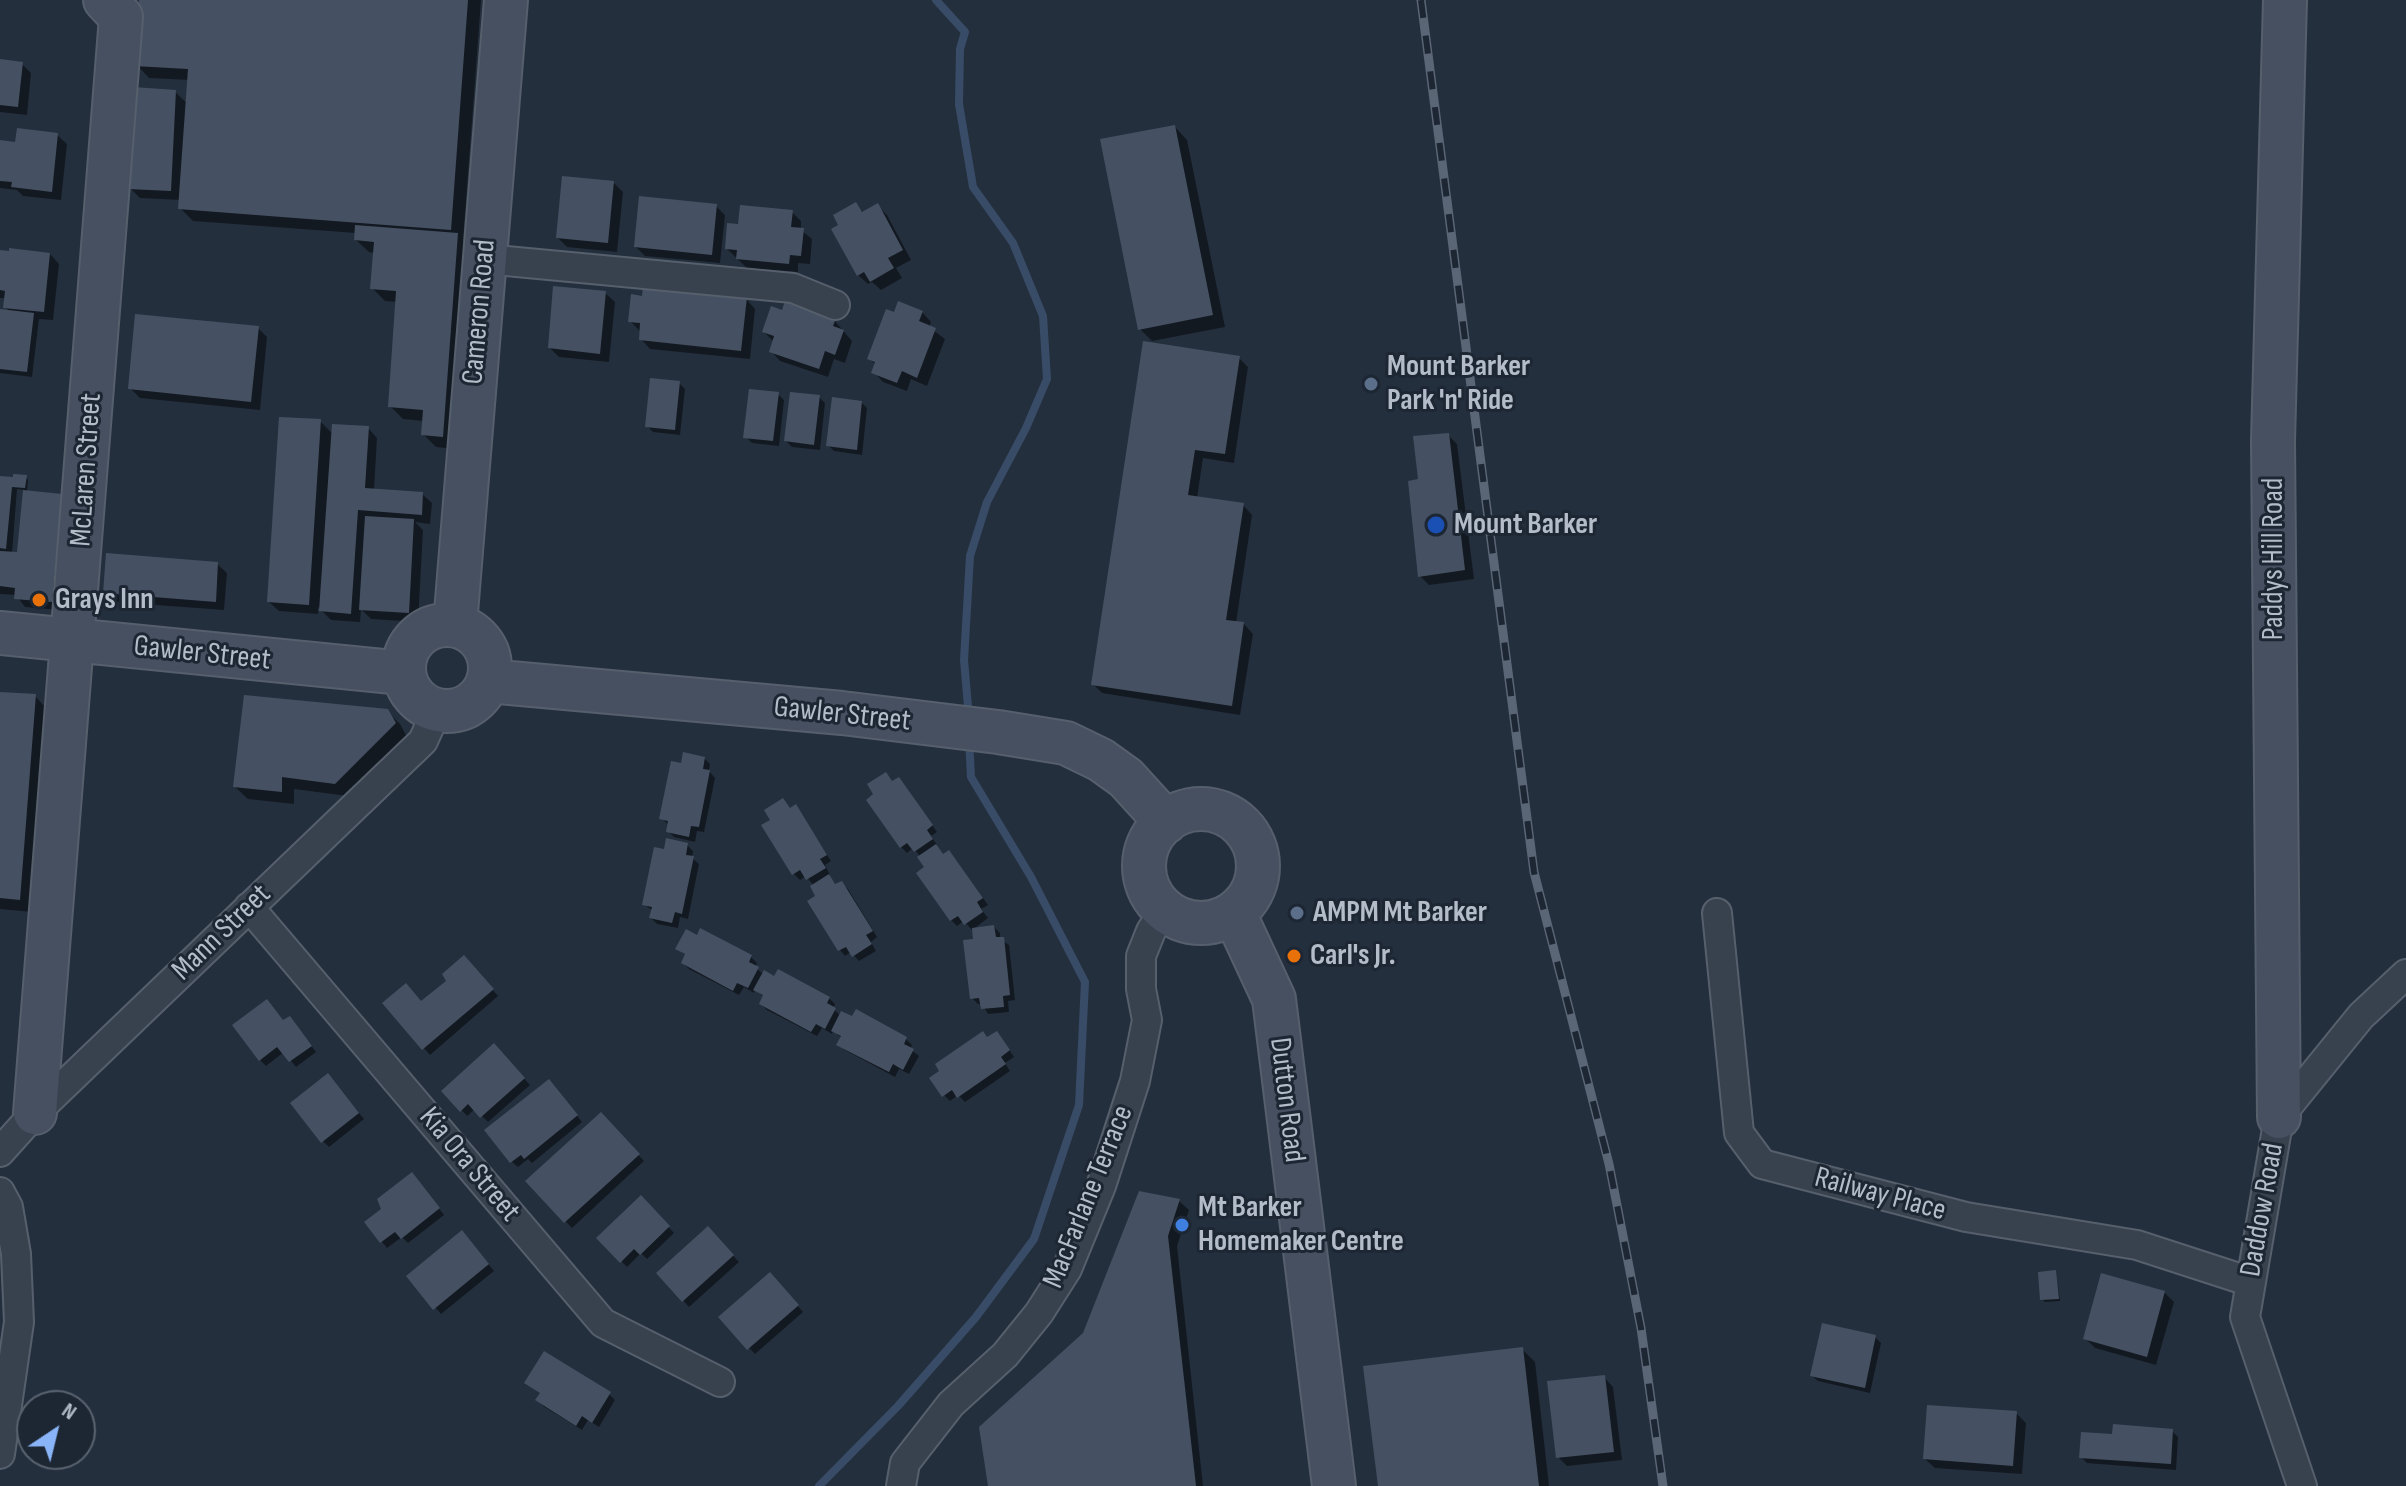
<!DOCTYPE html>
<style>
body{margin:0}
#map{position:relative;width:2406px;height:1486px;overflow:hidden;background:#242f3e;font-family:"Sofia Sans Condensed",sans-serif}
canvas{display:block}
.north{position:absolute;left:16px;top:1390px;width:80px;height:80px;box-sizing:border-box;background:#1d2633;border:2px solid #59626f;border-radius:50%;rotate:35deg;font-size:22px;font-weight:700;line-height:32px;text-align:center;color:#b4bcc9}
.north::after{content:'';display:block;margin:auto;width:28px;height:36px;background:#8ab4f8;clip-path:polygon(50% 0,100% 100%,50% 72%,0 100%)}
</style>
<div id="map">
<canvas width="2406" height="1486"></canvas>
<div class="north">N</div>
</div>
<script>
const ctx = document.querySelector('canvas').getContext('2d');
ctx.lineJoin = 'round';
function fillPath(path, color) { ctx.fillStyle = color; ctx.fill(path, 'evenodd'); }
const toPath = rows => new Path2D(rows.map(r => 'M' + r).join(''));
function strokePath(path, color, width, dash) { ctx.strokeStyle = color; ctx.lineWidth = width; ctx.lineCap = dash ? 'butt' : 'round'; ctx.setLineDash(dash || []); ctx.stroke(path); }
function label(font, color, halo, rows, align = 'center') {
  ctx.font = font + ' "Sofia Sans Condensed",sans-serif'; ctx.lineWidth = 6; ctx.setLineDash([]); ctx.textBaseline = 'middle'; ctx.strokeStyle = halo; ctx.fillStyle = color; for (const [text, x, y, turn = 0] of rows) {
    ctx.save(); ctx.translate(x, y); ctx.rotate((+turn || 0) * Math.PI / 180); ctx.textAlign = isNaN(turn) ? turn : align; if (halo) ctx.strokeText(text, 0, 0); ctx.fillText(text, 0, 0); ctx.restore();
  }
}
fillPath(toPath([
 [141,0,481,0,463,241,470,247,455,449,436,447,423,434,424,421,403,419,390,406,398,302,385,301,372,288,375,253,369,252,356,240,356,233,193,221,180,208,181,200,140,198,130,188,175,92,188,104,190,80,149,78,137,65],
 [0,61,22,64,31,73,27,115,0,112],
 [1175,127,1187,140,1225,327,1152,341,1140,329],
 [57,135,67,144,61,200,23,196,17,190,0,188,0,142,17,144],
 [614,183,623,192,617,252,567,247,558,238],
 [855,205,864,213,877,205,887,215,911,260,896,268,902,278,881,290,872,282,868,284,858,275,841,226],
 [716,206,725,215,720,263,645,256,636,247],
 [792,212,801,221,801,230,812,239,810,264,798,263,798,272,747,268,727,249,740,226],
 [0,252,50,254,59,264,53,320,39,319,32,377,0,373,0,311,11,313,5,307,6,298,0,298],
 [605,293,615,302,609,362,559,357,550,348],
 [746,299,755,309,750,359,650,349,641,339,640,331,630,321],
 [922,312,931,322,929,327,945,339,927,386,911,379,907,391,883,382,874,372,876,365,869,358,895,315],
 [834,320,852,341,845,363,834,359,828,377,780,361,771,351,774,342,764,332],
 [258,328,267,337,260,410,140,398,130,388],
 [1144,343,1239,358,1248,367,1234,463,1203,458,1197,498,1243,505,1252,515,1236,623,1244,624,1253,634,1240,715,1102,693,1093,684],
 [679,383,685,389,680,435,653,432,647,426],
 [778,394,784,400,779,446,752,443,746,437],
 [819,397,825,403,820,450,792,447,786,441],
 [861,402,867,408,862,455,834,451,828,445],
 [320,421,333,434,368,428,377,438,374,490,422,494,432,503,430,524,415,522,423,530,418,622,371,619,361,609,360,622,331,620,318,607,318,614,279,611,269,602],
 [1448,435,1457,444,1474,579,1429,585,1420,576],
 [26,477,28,480,27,492,61,496,70,505,60,610,25,607,16,595,0,594,0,478],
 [17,489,25,490,19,555,12,554],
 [217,564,227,573,224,610,115,602,105,593],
 [0,694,35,696,47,709,32,912,0,909],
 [387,711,400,724,407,737,348,796,294,789,294,804,248,799,235,787],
 [704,758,710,764,709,771,715,778,704,832,697,831,695,842,674,837,668,831,669,825,661,818,682,765],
 [893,783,904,786,937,832,931,836,937,845,935,847,944,856,955,859,988,905,981,909,988,918,972,930,964,921,957,926,951,920,921,857,913,848,907,853,901,847],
 [796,807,831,861,825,865,830,875,828,876,837,886,842,883,848,889,877,937,871,942,876,951,859,961,851,952,845,956,840,950,814,886,806,876,800,880,794,874,764,825],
 [687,845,693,851,692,858,699,864,688,919,680,917,678,928,657,924,651,918,653,911,645,905,665,852],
 [994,927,1000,933,1000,939,1009,945,1015,1000,1008,1001,1009,1012,988,1014,982,1004,978,1004,972,998,975,941],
 [701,931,751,957,757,963,755,967,764,975,829,998,835,1004,833,1009,841,1016,852,1019,856,1012,906,1039,912,1045,910,1049,919,1056,909,1074,899,1069,895,1077,845,1050,839,1044,842,1038,833,1031,832,1034,822,1028,817,1036,767,1010,761,1004,765,997,755,990,754,993,744,987,739,995,689,969,683,963,687,956,677,949,698,937],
 [470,963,498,996,430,1055,385,1004,421,1003],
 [284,1022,295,1024,316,1052,296,1067,284,1052,266,1066,260,1060],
 [988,1039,1002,1039,1014,1057,1005,1063,1010,1071,965,1102,958,1095,950,1101,944,1095],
 [494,1046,530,1085,488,1122,475,1109,467,1116,444,1091],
 [333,1082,364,1119,329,1147,323,1141],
 [555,1087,582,1122,532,1163,528,1159,518,1167,512,1162],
 [601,1115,644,1161,572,1228,528,1182],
 [418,1181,444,1215,408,1243,402,1237,387,1248,367,1223],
 [641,1198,674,1233,647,1259,641,1253,627,1267,599,1238],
 [1179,1201,1189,1210,1177,1246,1203,1486,990,1486],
 [708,1229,739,1262,689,1307,659,1273],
 [468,1239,494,1271,441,1314,408,1276],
 [2056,1272,2060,1301,2045,1302,2042,1299],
 [776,1281,803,1312,755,1354,721,1318],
 [2164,1292,2174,1302,2156,1365,2095,1348,2085,1338],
 [1875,1337,1881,1343,1870,1393,1818,1381,1812,1376],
 [1522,1349,1535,1362,1549,1486,1380,1486],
 [1604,1377,1613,1387,1622,1460,1567,1466,1558,1457],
 [527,1383,609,1394,615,1400,599,1427,588,1420,582,1430,543,1406,538,1400,542,1394],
 [2016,1413,2026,1423,2022,1474,1935,1468,1925,1459],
 [2172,1431,2178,1437,2176,1470,2087,1463,2081,1457,2114,1437]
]), '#0007');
strokePath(toPath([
 [936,0,965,32,960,49,959,104,973,187,1013,243,1043,316,1047,379,1026,428,987,502,970,556,964,660,969,718],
 [819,1486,898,1406,976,1317,1034,1239,1079,1105,1085,982,1031,877,971,777,969,739]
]), '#394c67', 8);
fillPath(toPath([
 [139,0,468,0,451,230,178,209,188,69,134,66],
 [0,59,23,62,18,107,0,105],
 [133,87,176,90,171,191,128,189],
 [1175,125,1213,315,1138,330,1100,139],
 [17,128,58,133,52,192,11,187,12,182,0,181,0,140,15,142],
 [562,176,614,181,608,243,556,238],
 [639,196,717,204,712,255,634,247],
 [856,202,862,212,878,203,903,250,888,258,894,268,870,282,864,272,857,276,831,229,838,225,833,215],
 [740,205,793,210,791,227,804,228,801,256,790,255,789,264,736,259,737,250,725,249,727,223,738,224],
 [355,225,458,233,443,437,421,435,423,410,388,407,396,291,370,289,374,242,354,240],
 [9,248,50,253,44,312,3,308,5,291,0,290,0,250,9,251],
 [553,286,606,291,600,354,548,348],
 [643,287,747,297,741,351,639,340,640,323,628,322,631,294,642,296],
 [785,301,836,318,833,326,844,330,835,355,825,351,819,369,769,352,774,336,762,332,771,306,782,310],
 [898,301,923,311,919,321,936,328,917,378,902,371,897,383,871,373,875,362,867,359,886,309,894,312],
 [0,309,34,313,27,372,0,369],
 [135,314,259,326,251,402,128,389],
 [1143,341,1240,356,1225,454,1195,450,1188,495,1244,503,1226,620,1244,622,1232,706,1091,685],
 [650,378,680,381,675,430,645,427],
 [749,389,779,392,773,441,743,438],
 [790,392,820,395,814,445,784,441],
 [832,397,862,401,857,450,826,446],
 [279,417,321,419,309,605,267,602],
 [332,424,369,426,365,488,423,492,422,515,358,510,351,614,319,611],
 [1449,433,1465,570,1418,577,1408,481,1418,479,1413,436],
 [13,474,27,475,25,488,12,487,6,549,0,548,0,476,13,477],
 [23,490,62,494,52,602,14,599,15,588,0,586,0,551,17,552],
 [365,516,414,519,409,613,359,610],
 [106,553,218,562,216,602,103,593],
 [0,692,36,694,20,900,0,898],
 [244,695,388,709,396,723,335,784,282,777,282,792,233,787],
 [683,752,705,757,703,769,710,770,699,827,691,826,689,837,666,832,668,821,659,819,671,761,681,763],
 [886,772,892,781,899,777,933,825,927,830,933,839,914,852,907,843,900,848,866,800,873,794,867,784],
 [783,798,790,808,796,804,827,855,820,859,826,868,806,880,800,870,792,875,761,825,770,820,764,810],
 [666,838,688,843,686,855,694,856,682,914,675,912,672,923,649,918,652,907,642,905,654,847,664,849],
 [936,844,943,854,949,850,983,898,977,902,983,912,964,925,958,916,950,921,916,873,924,867,917,857],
 [829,874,835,884,842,881,873,931,866,935,872,944,852,957,846,947,838,951,807,901,815,896,810,886],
 [994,925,996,937,1004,937,1010,995,1003,996,1004,1007,981,1009,979,998,970,999,963,940,973,939,972,928],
 [700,928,752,955,749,962,759,967,748,988,737,983,733,991,681,963,685,954,675,949,686,929,697,935],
 [464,955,494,989,422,1050,382,1003,406,983,421,1001,446,981,442,974],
 [778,969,830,997,827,1003,836,1008,825,1029,816,1024,811,1032,759,1004,763,995,753,990,764,970,774,976],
 [267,999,283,1020,290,1016,312,1046,289,1062,277,1047,259,1061,232,1025],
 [856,1009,907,1037,904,1044,914,1049,903,1070,893,1064,889,1072,836,1045,841,1036,831,1031,841,1011,852,1016],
 [983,1031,987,1037,997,1031,1010,1050,1001,1057,1006,1064,957,1098,952,1090,942,1097,929,1078,939,1071,935,1064],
 [494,1043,525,1078,480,1118,468,1104,460,1112,441,1091],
 [328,1073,359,1113,321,1143,290,1103],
 [549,1079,578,1115,524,1159,521,1155,510,1163,484,1130],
 [601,1112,640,1154,564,1223,525,1181],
 [412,1172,440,1208,401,1239,395,1232,380,1243,364,1222,381,1209,377,1199],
 [1139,1191,1180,1199,1168,1236,1196,1486,988,1486,979,1427,1083,1333],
 [641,1195,670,1226,640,1255,634,1249,620,1263,596,1238],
 [708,1226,734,1255,682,1302,656,1273],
 [462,1230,489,1264,433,1310,406,1276],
 [2056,1270,2059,1299,2040,1300,2038,1272],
 [770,1272,799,1305,747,1350,718,1317],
 [2101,1273,2165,1291,2147,1357,2083,1339],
 [1822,1323,1876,1335,1865,1388,1810,1376],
 [1523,1347,1539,1486,1378,1486,1363,1366],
 [544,1351,611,1392,592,1423,582,1416,576,1426,535,1400,540,1393,524,1383],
 [1605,1375,1614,1452,1556,1458,1547,1381],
 [1927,1405,2017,1411,2013,1466,1923,1459],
 [2113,1424,2173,1429,2171,1464,2079,1458,2081,1432,2112,1434]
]), '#455162');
const street = toPath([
 [485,259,793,288,835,305],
 [249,907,603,1323,720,1382],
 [1717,913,1739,1133,1762,1164,1966,1217,2137,1245,2251,1282],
 [0,1152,35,1113,423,741,437,710],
 [0,1192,8,1207,16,1254,19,1322,0,1454],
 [901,1486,905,1463,951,1404,1005,1355,1039,1313,1067,1269,1101,1186,1135,1081,1147,1020,1141,989,1141,956,1151,931,1165,909],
 [2302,1486,2245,1317,2279,1117,2361,1016,2406,974]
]);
const secondary = toPath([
 '404 668a43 43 0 1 1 86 0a43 43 0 1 1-86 0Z',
 [455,625,506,0],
 [0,633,403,673],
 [488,681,842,713,998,732,1066,743,1101,760,1126,778,1166,822],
 '1144 866a57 57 0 1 1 114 0a57 57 0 1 1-114 0Z',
 [1234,913,1274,999,1334,1486],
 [35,1113,121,17,105,0],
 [2279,1117,2273,441,2285,0]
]);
strokePath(street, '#565f6c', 32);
strokePath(secondary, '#565f6c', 46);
strokePath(street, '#38414e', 28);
strokePath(secondary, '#465061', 42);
const rail = toPath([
 [1421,0,1534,872,1609,1164,1641,1328,1663,1486]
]);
strokePath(rail, '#5a6575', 9);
strokePath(rail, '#1d2633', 6, [18]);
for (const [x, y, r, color] of [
 [1371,384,8,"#5c6f8a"],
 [1436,525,10,"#1a4fb4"],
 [39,600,8,"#e8710a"],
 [1297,913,8,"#5c6f8a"],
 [1294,956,8,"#e8710a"],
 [1182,1225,8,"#3f7fe0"]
]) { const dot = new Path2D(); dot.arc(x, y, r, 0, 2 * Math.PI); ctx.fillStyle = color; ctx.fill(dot); strokePath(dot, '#1d2633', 3); }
label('30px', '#b4bcc9', '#1d2633', [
 ["Cameron Road",480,312,-85],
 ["McLaren Street",87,470,-86],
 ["Paddys Hill Road",2274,559,-90],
 ["Gawler Street",202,654,6],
 ["Gawler Street",842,715,6],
 ["Mann Street",222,933,-44],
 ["Dutton Road",1286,1100,83],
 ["Kia Ora Street",469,1165,50],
 ["Railway Place",1880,1195,15],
 ["MacFarlane Terrace",1089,1197,-68],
 ["Daddow Road",2263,1210,-80]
]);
label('bold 30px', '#b4bcc9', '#1d2633', [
 ["Mount Barker",1387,367],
 ["Park 'n' Ride",1387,401],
 ["Mount Barker",1454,525],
 ["Grays Inn",55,600],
 ["AMPM Mt Barker",1313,913],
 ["Carl's Jr.",1310,956],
 ["Mt Barker",1198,1208],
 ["Homemaker Centre",1198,1242]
], 'left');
</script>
